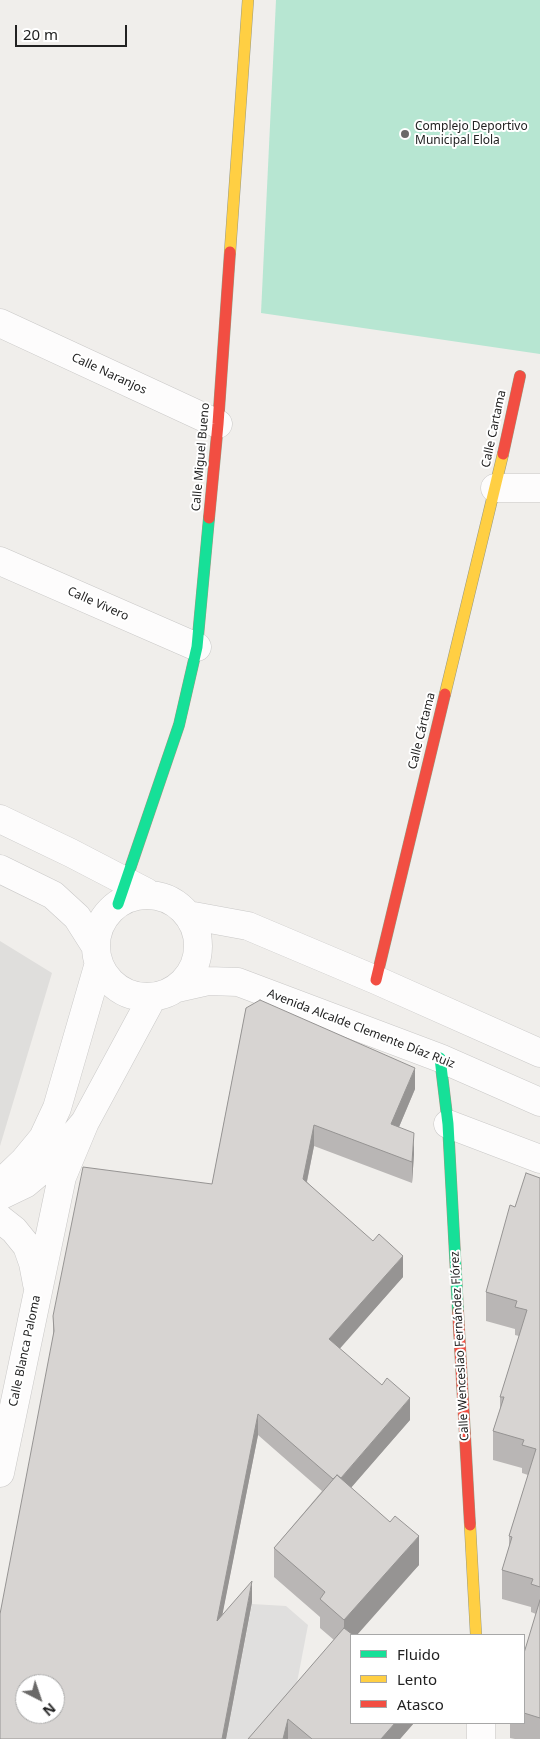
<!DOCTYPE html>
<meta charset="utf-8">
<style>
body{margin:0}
#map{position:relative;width:540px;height:1739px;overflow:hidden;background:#f0eeeb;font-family:"Noto Sans",sans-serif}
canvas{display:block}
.legend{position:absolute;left:350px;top:1634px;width:175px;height:90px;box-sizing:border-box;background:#fff;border:1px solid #a7a7a7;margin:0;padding:6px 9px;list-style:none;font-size:15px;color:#222}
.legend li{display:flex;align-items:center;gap:10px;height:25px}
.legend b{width:25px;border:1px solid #a7a7a7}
.north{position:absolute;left:15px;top:1674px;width:50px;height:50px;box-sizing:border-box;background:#fff;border:1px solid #a7a7a7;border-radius:50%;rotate:139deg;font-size:14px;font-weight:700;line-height:20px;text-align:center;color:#222}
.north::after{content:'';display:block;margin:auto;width:18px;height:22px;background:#6a6968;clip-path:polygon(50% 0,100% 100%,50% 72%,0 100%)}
.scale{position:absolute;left:15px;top:25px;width:112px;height:22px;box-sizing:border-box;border:2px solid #222;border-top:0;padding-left:6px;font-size:15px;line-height:18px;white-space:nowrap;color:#222;-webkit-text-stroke:4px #fff;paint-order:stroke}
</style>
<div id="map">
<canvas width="540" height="1739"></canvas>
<ul class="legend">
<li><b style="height:6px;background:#16e098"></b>Fluido</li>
<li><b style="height:6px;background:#ffcf43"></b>Lento</li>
<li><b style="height:6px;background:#f24e42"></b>Atasco</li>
</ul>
<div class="north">N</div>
<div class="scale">20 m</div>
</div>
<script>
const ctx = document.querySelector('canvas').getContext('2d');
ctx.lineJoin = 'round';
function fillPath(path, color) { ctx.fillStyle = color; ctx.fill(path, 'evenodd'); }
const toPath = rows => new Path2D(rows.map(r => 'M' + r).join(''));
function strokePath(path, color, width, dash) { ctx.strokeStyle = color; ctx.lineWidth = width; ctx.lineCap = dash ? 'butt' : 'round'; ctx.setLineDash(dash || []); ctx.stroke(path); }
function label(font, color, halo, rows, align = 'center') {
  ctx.font = font + ' "Noto Sans",sans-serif'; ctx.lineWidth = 4; ctx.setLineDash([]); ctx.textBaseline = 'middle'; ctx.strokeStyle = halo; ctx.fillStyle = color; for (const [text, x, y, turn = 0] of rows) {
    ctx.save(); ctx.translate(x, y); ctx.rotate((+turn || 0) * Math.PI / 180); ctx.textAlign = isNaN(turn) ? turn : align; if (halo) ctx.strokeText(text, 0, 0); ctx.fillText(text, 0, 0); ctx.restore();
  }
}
fillPath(toPath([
 [0,941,52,973,0,1146]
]), '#dfdedc');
fillPath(toPath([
 [276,0,540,0,540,354,261,313]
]), '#b7e6d2');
fillPath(toPath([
 [252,1604,286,1606,308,1625,295,1693,259,1739,226,1739]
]), '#e0dfde');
const street = toPath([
 [0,323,218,424],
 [495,488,540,488],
 [0,561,197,647],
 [0,819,71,853,146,892],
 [0,869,53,895,77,917,96,947],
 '96 946a51 51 0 1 1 102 0a51 51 0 1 1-102 0Z',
 [188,915,248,926,376,980,540,1053],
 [177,988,208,981,238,982,440,1058,540,1102],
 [448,1124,540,1159],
 [3,1181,24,1161,43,1138,57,1108,99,963],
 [0,1196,25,1184,49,1164,85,1122,152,998],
 [0,1219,14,1230,27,1246,33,1263,37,1284],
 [0,1473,62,1177,85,1122],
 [481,1723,481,1739]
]);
const fast = toPath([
 [118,904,179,725,197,647,209,518],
 [440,1058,448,1124,458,1311]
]);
const slow = toPath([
 [230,252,248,0],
 [445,694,503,454],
 [470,1525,476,1635]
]);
const jam = toPath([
 [503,454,520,376],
 [209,518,218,424,230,252],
 [376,980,445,694],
 [458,1311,470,1525]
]);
strokePath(street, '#c9c8c7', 29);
strokePath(fast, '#999a82', 12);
strokePath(slow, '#999a82', 12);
strokePath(jam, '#999a82', 12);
strokePath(street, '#fdfcfc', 28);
strokePath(fast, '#16e098', 11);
strokePath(slow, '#ffcf43', 11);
strokePath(jam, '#f24e42', 11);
fillPath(toPath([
 [246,1008,415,1089,399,1127,414,1154,412,1183,314,1146,307,1182,403,1277,339,1348,410,1420,351,1487,419,1565,351,1635,351,1723,414,1723,400,1739,248,1739,334,1640,320,1628,320,1617,274,1577,274,1548,322,1491,258,1435,222,1615,252,1602,226,1739,0,1739,53,1336,53,1316,212,1184],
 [540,1178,540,1739,515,1739,510,1738,510,1723,524,1723,524,1653,536,1614,531,1612,531,1607,502,1599,502,1570,509,1547,509,1536,528,1475,522,1473,522,1468,493,1460,493,1431,500,1409,500,1397,519,1336,515,1335,515,1329,486,1321,486,1292,515,1207]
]), '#b9b6b5');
fillPath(toPath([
 [415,1068,415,1089,391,1146,391,1124],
 [314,1125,314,1146,303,1200,303,1179],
 [414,1133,414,1154,412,1183,412,1162],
 [403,1256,403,1277,329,1361,329,1339],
 [410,1398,410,1420,337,1504,337,1483],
 [258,1414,258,1435,217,1642,217,1621],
 [419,1536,419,1565,357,1635,351,1635,344,1649,344,1620],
 [252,1581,252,1602,226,1739,222,1739],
 [288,1719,288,1739,283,1739],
 [395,1723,414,1723,400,1739,381,1739]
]), '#969493');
const building = toPath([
 [260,1000,415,1068,391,1124,414,1133,412,1162,314,1125,303,1179,373,1241,379,1234,403,1256,329,1339,382,1385,387,1378,410,1398,341,1478,337,1475,333,1479,258,1414,217,1621,252,1581,222,1739,0,1739,0,1614,54,1331,53,1316,83,1167,212,1184,246,1008,260,1000],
 [25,1684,55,1684,55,1714,25,1714,25,1684],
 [526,1173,540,1178,540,1587,531,1584,533,1579,502,1570,512,1537,509,1536,536,1449,522,1445,524,1440,493,1431,504,1397,500,1397,527,1310,515,1307,517,1301,486,1292,510,1205,515,1207,526,1173],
 [337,1475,390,1522,395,1516,419,1536,344,1620,320,1599,325,1592,274,1548,337,1475],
 [540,1600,540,1718,524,1713,524,1653,540,1600],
 [344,1628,353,1635,351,1635,351,1723,395,1723,381,1739,312,1739,288,1719,283,1739,248,1739,344,1628]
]);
fillPath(building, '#d7d4d2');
strokePath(building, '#969493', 1);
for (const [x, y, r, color] of [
 [405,134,5,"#6a6968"]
]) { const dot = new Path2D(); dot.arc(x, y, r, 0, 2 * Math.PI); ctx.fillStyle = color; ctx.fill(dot); strokePath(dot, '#fff', 2); }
label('12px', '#222', '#fff', [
 ["Complejo Deportivo",415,127],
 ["Municipal Elola",415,141]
], 'left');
label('12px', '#222', '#fff', [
 ["Calle Naranjos",109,374,25],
 ["Calle Cartama",494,429,-78],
 ["Calle Miguel Bueno",201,457,-85],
 ["Calle Vivero",98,604,24],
 ["Calle Cártama",422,731,-76],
 ["Avenida Alcalde Clemente Díaz Ruiz",361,1029,21],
 ["Calle Wenceslao Fernández Flórez",460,1346,-93],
 ["Calle Blanca Paloma",25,1351,-78]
]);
</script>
